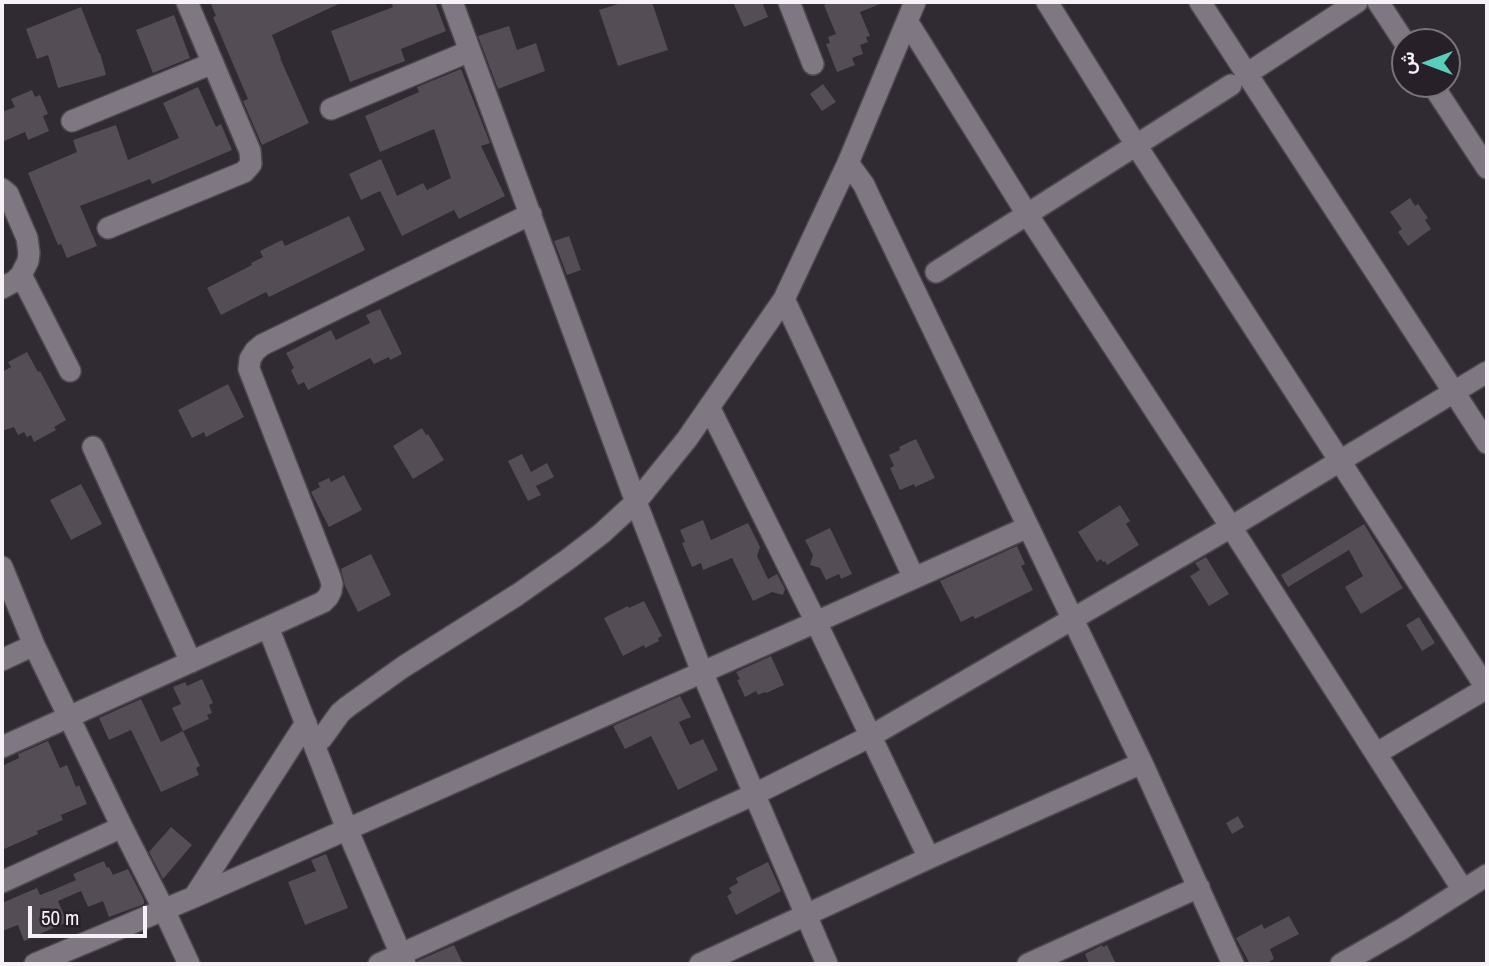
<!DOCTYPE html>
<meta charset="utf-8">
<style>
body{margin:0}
#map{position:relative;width:1489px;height:966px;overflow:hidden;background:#302a32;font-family:"Archivo Narrow",Vazirmatn,sans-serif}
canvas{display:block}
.frame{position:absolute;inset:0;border:4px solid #f5f1f6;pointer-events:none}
.north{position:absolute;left:1391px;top:28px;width:70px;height:70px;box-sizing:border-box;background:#272028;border:2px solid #79747a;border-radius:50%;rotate:270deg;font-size:19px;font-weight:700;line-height:28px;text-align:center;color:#f5f1f6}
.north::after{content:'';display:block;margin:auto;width:24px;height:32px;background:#5acebd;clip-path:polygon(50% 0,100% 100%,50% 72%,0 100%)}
.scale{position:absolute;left:28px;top:906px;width:119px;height:32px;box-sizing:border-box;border:4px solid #f5f1f6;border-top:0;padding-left:9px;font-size:21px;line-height:24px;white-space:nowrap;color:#f5f1f6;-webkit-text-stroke:5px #272028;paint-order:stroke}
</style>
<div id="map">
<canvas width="1489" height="966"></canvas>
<div class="frame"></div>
<div class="north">ش</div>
<div class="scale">50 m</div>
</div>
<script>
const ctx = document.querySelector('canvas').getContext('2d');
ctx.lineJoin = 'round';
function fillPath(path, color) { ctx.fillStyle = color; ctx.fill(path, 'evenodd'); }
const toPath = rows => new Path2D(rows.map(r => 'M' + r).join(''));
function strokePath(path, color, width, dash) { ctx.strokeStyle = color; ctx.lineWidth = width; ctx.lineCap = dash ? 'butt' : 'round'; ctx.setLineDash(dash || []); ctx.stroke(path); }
fillPath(toPath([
 [210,2,343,2,272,35,281,58,280,58,309,123,262,145,243,101,248,99,213,17,216,16],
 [391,2,435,2,446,31,401,49,405,61,350,82,331,31,393,7],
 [624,2,652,2,668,50,618,66,599,10],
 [733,2,762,2,768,17,744,27],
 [833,2,885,2,860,12,870,36,866,37,868,42,860,45,863,54,852,58,855,65,837,72,826,44,830,43,828,37,836,34,824,5],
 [81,7,99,53,100,53,106,75,58,88,48,55,37,59,26,29],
 [174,15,190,58,153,73,136,30],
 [509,26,517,50,536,43,545,71,498,89,478,36],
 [461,69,490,143,481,146,505,196,459,219,454,210,402,236,380,191,361,200,349,174,381,159,397,196,423,183,427,190,451,178,434,129,380,152,365,116,419,92,417,87],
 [823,84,836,102,822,111,810,94],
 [198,87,216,127,221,124,232,150,152,184,150,179,80,206,97,246,67,258,61,244,58,245,28,173,77,152,73,140,116,125,128,160,179,138,163,103],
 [32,90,35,97,40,95,48,114,43,116,49,131,28,140,25,132,2,142,2,112,15,107,11,99],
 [1410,198,1415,206,1418,204,1428,218,1425,220,1431,229,1408,246,1398,232,1402,229,1390,212],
 [349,216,365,250,269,297,266,292,221,315,207,288,252,265,251,263,263,257,260,251,282,240,285,246],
 [569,236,581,270,567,275,554,241],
 [380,309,402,354,390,360,389,357,374,364,370,358,308,390,304,382,298,385,291,370,294,368,286,353,331,330,336,340,370,323,366,315],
 [27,352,38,372,40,371,66,420,54,427,56,430,34,442,31,435,27,437,24,432,18,435,14,427,2,431,2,372,11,367,8,362],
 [228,384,244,417,206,437,204,432,192,438,178,410],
 [422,428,426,435,428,434,444,460,413,479,393,446],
 [916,439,935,478,915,487,914,484,900,490,890,468,894,466,889,455,900,450,899,447],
 [522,454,531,472,547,463,554,477,536,486,541,495,528,501,508,461],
 [344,475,362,510,329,527,311,492,320,487,318,483,329,478,331,482],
 [81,484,102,524,71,540,50,500],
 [1120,505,1130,521,1126,524,1139,545,1107,565,1105,561,1103,562,1101,559,1097,562,1078,532],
 [703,520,711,540,748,523,760,547,757,556,768,579,777,574,785,589,783,595,772,592,753,601,732,558,703,570,701,563,692,567,682,543,685,542,680,530],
 [1364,524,1403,588,1361,614,1345,587,1363,576,1349,550,1288,587,1281,575],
 [830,528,852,574,841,579,839,574,826,580,820,568,810,565,813,555,805,540],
 [1017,546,1025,564,1021,566,1033,590,975,619,973,616,961,622,940,581],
 [371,554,391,595,358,612,345,586,341,569],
 [1206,557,1229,594,1209,606,1190,576,1200,570,1195,563],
 [644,601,662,636,658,638,659,641,645,648,644,645,623,656,604,618,628,606,629,608],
 [1419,617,1435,643,1422,651,1406,625],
 [771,656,784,685,766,693,765,692,758,695,756,691,745,697,737,680,740,679,736,672],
 [202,679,213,703,209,705,212,713,207,715,209,719,183,731,172,708,181,704,173,687,185,682,187,686],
 [680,696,691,717,679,722,690,745,703,739,718,770,678,790,651,736,625,749,613,726],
 [141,699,161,742,183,731,200,766,196,768,199,775,161,792,131,730,109,740,99,718],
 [48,741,60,768,67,765,76,787,79,785,87,804,61,815,63,820,37,831,38,834,2,850,2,766,19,758,18,754],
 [1238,816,1244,827,1232,834,1226,823],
 [171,827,192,845,163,879,149,852],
 [326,854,348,908,305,925,288,882,316,871,311,860],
 [104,861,107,868,109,867,113,875,128,869,144,900,144,904,109,917,103,901,88,907,81,891,58,901,67,922,24,941,18,925,2,931,2,903,37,888,40,895,53,890,76,880,73,874],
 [768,862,781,891,736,915,727,896,732,893,729,888,738,883,736,878],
 [1289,916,1299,934,1270,949,1274,959,1265,964,1250,964,1236,938,1262,924,1264,929],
 [454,945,463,964,418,964,417,961],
 [1102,945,1103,947,1107,945,1116,964,1089,964,1085,954]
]), '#544d56');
const minor = toPath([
 [452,2,636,502,702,672,827,964],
 [789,2,813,64],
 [1047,2,1136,145,1487,689],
 [1200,2,1487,443],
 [1378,2,1405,43],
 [907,21,1027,214,1231,527,1463,890],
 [1248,73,1357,2],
 [1432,84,1487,168],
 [331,109,470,51],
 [72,121,213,63],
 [848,163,864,185,870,198,1142,763,1233,964],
 [2,189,8,194,27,238,29,253,28,261,21,275,15,281,2,288],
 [108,228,244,172,251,164,250,151,187,2],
 [936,272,1231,85],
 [21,275,70,371],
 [784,299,914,578],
 [709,407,816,622,929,858],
 [93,447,191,662],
 [2,567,34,645,122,827,164,910,189,964],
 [268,627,347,829,405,964],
 [2,660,34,645],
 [315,745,322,738,340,713,347,707,403,667,517,595,567,560,601,534,636,502,687,439,784,299,848,163,915,2],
 [2,747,268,627,323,602,328,597,331,591,332,584,330,577,249,369,250,359,255,351,262,345,531,214],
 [1377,753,1487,688],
 [2,882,122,827],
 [194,897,306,723],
 [35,964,194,897,816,622,1028,527],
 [379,964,755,794,871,736,1231,527,1487,372],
 [700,964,929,858,1142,763],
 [1028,964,1199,887],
 [1341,964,1402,929,1487,875]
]);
strokePath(minor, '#4d484f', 24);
strokePath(minor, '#7f7781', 21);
</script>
